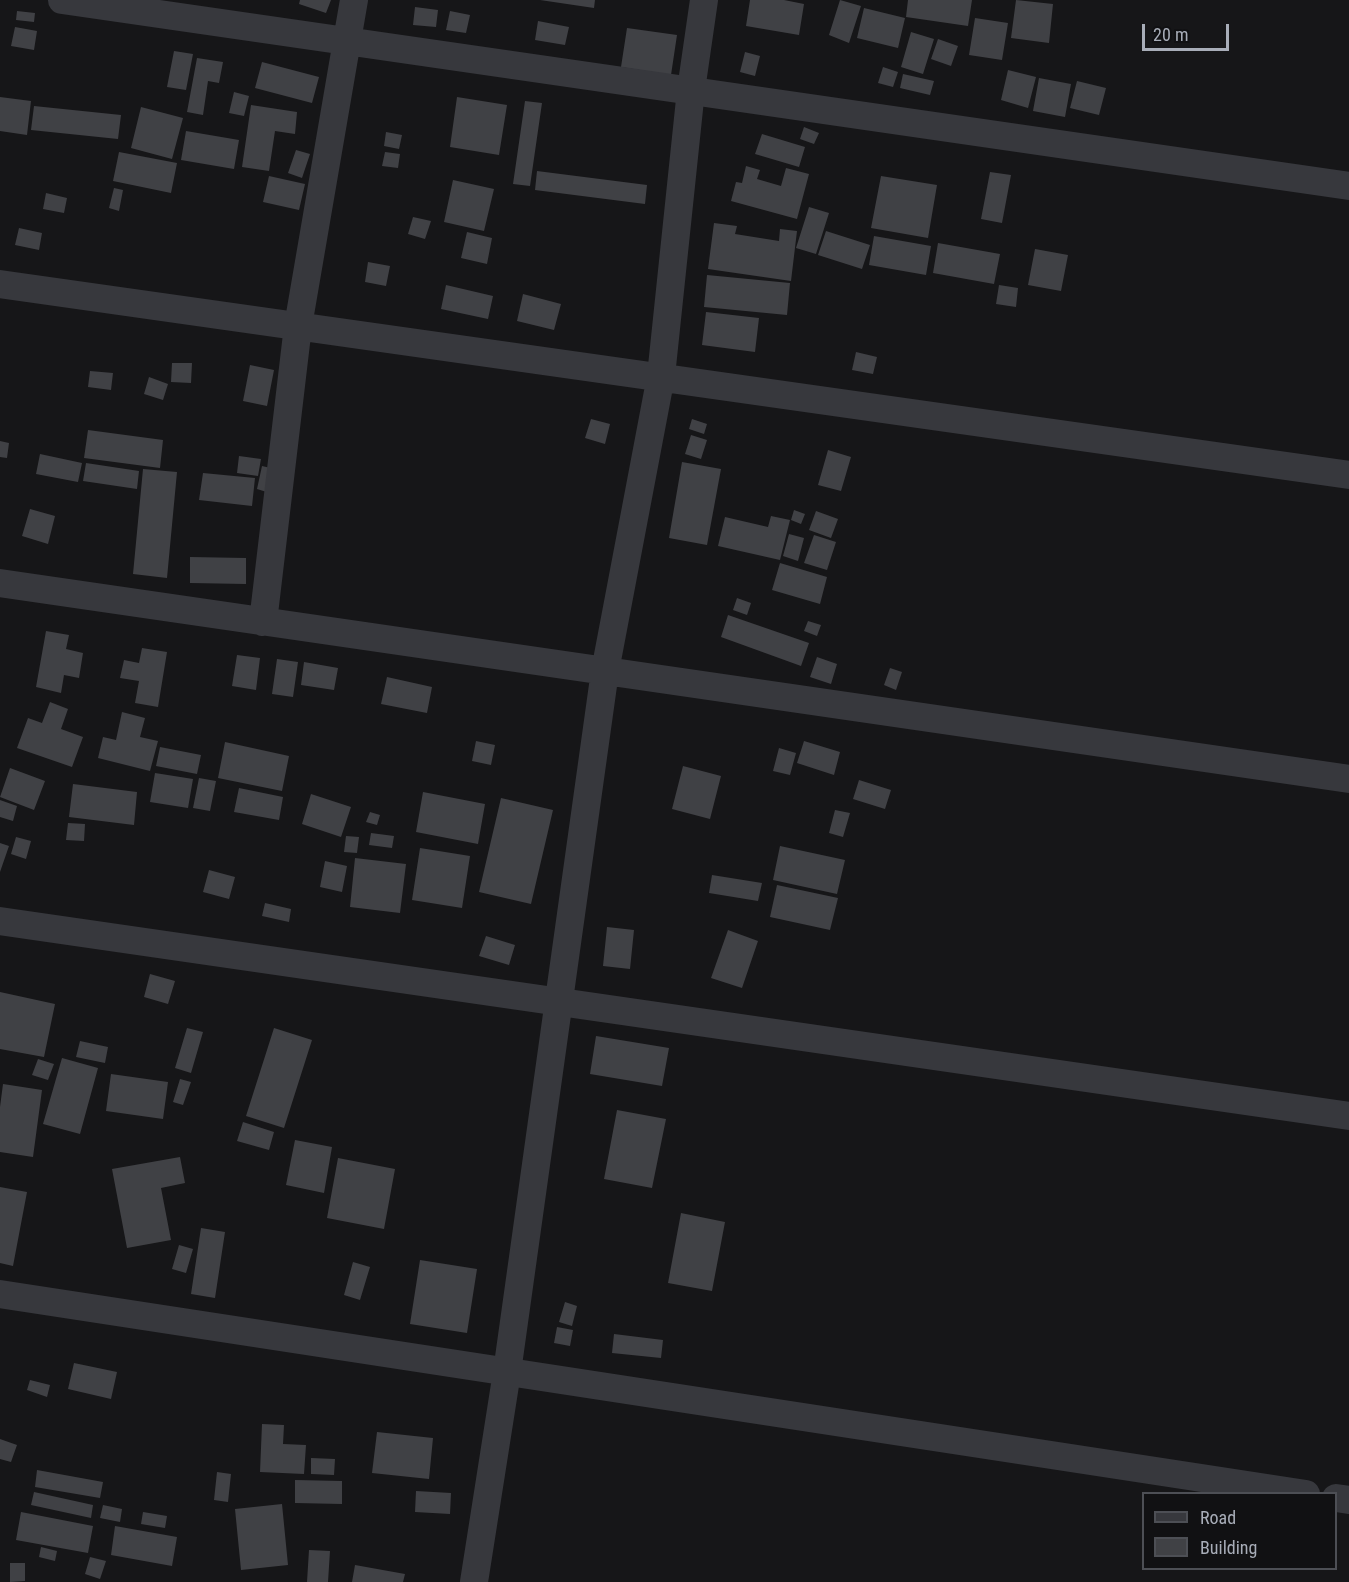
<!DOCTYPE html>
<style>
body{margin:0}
#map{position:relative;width:1349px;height:1582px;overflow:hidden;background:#161618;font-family:"Roboto Condensed",sans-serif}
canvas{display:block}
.legend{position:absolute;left:1142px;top:1492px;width:195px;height:78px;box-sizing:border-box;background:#111113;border:2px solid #4d4f55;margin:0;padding:8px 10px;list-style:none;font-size:18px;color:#a8adb8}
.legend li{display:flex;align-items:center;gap:12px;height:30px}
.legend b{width:30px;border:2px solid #4d4f55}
.scale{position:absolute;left:1142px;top:24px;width:87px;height:27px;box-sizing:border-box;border:3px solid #a8adb8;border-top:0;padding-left:8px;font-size:18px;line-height:21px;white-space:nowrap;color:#a8adb8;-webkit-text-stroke:4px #111113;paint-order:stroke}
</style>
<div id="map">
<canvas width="1349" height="1582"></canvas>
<ul class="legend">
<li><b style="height:8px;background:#37383d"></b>Road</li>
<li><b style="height:16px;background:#404145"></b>Building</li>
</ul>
<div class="scale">20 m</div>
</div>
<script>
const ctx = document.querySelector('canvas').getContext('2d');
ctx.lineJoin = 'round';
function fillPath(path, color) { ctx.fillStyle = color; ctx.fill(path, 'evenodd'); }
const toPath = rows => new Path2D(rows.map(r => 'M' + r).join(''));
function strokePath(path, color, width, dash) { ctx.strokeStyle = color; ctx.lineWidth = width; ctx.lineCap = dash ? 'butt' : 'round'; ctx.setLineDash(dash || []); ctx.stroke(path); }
fillPath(toPath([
 [300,0,331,0,326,13,299,4],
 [540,0,595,0,594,8],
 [750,0,784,0,804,4,799,35,746,26],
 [840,0,861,6,849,43,829,35],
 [908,0,972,0,968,26,906,17],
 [1016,0,1053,4,1049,43,1011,38],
 [415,7,438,10,436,27,413,25],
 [864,8,905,18,898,48,857,38],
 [17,11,35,13,34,22,16,20],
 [450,11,470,15,466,33,446,30],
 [975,18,1008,23,1002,60,969,55],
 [538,21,569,27,565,45,535,40],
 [15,27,37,31,34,50,11,46],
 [627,28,677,35,671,75,621,67],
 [911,32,934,39,923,74,901,67],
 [938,39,958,46,951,66,931,59],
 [174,51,193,54,186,90,167,87],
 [745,52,760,56,755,76,740,72],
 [197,58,223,62,219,83,208,81,203,115,187,112],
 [262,62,319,77,312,103,255,88],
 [883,67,898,72,893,87,878,83],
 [1008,70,1036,77,1028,108,1001,100],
 [903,74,934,81,930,95,900,88],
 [1039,78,1071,84,1065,117,1033,111],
 [1077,81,1106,88,1099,115,1070,108],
 [234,92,249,96,244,116,229,113],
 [0,97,31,101,27,135,0,131],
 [457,97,507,105,499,155,450,147],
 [525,101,542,103,530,186,513,184],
 [251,105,297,112,295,134,275,131,269,171,242,167],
 [34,106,121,115,118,139,31,130],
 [141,107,183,118,172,159,131,148],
 [804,127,819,133,814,144,800,139],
 [186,131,239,140,234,169,181,160],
 [386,132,402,135,399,149,384,146],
 [762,134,805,147,799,167,755,154],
 [296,150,310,154,302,178,288,173],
 [119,152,177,163,171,193,113,181],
 [385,152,400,154,398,168,382,166],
 [746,166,760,170,757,179,781,186,786,168,809,174,797,219,731,201,736,182,742,183],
 [537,171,647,185,645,204,535,190],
 [990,172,1011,175,1002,223,981,219],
 [269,176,305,184,299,210,263,202],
 [881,176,937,185,928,238,871,228],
 [453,180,494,189,484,231,444,222],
 [114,188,123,190,119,211,109,208],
 [46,193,67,198,64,213,43,209],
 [809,207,829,213,816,254,796,248],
 [413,217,431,221,425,239,408,234],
 [714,223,737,226,735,234,779,241,780,229,797,231,791,281,708,269],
 [19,228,42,233,39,250,15,245],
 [826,231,870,245,862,269,818,255],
 [467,232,492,238,487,264,461,258],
 [874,236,931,246,926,275,869,265],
 [938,243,1000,254,994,284,933,273],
 [1035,249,1068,255,1061,291,1028,285],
 [368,262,390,266,386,286,365,282],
 [707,275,790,283,787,315,704,307],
 [446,285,493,296,488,319,441,309],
 [999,285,1018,288,1016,307,996,304],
 [523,294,561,304,554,330,517,321],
 [706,312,759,318,755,352,702,345],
 [856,352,877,357,873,374,852,370],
 [172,363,192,363,191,383,171,382],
 [250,365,274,370,267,406,243,401],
 [90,371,113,373,111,390,88,387],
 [149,377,168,384,163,400,144,394],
 [591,419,610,424,605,444,585,438],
 [692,419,707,424,704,434,689,429],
 [88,430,163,440,160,468,84,458],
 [691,435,707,440,701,459,685,454],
 [0,441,9,443,7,458,0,457],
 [828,450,851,457,841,491,818,485],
 [40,454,82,463,78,482,36,474],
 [239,456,261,459,258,476,237,473],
 [682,462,721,469,707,545,669,538],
 [86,463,139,471,137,489,83,481],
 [262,466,279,470,273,494,257,489],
 [143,469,177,472,167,578,133,574],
 [203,473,255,478,252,506,199,500],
 [30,509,55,516,48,544,22,536],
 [794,510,805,514,801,524,791,520],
 [816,511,838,519,831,538,809,530],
 [771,516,790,520,780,560,718,546,725,517,768,527],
 [789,534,804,538,798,561,783,556],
 [814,535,836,542,827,570,804,563],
 [190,557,246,558,246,584,190,583],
 [780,563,827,577,820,604,772,590],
 [737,598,751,603,747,615,733,610],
 [728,615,809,643,801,666,721,637],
 [808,621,821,625,817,636,804,631],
 [46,631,69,635,66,649,83,653,79,678,64,675,61,693,36,687],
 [142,648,167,652,158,707,135,703,139,681,120,678,124,660,139,663],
 [237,655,260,658,256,690,232,686],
 [817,657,837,664,831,684,810,677],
 [277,659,298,662,293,697,272,694],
 [304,662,338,668,334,690,301,685],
 [890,668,902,672,896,690,884,685],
 [387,677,432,687,427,713,381,704],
 [50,702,68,709,61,729,83,737,72,767,17,748,28,718,42,723],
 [122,712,145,718,140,737,158,741,150,771,98,758,103,737,116,740],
 [476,741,495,745,491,765,472,761],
 [804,741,840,752,834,775,797,763],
 [225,742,289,756,282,791,218,778],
 [160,747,201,755,197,774,156,766],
 [779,748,796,753,790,775,773,771],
 [683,766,721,776,710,819,672,809],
 [10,768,45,781,34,810,0,797],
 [155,773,193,779,188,808,150,802],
 [199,778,216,781,210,811,193,808],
 [859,780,891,790,885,809,853,799],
 [73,784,137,792,134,825,69,817],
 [239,788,283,797,279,820,234,812],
 [423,792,485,804,478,844,416,832],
 [311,794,351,807,341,837,302,824],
 [501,798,553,810,531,904,479,892],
 [0,800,17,806,13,821,0,817],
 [835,810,850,813,843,837,829,833],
 [370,812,380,815,377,825,366,822],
 [68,823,85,824,84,841,66,840],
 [371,833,394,836,392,848,369,845],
 [346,836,359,837,357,853,344,852],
 [16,837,31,841,26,859,11,854],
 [0,843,9,846,0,872],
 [780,846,845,860,837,894,773,880],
 [420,848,470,856,462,908,412,900],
 [355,858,406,864,400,913,350,907],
 [325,861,347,866,342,892,320,887],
 [209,870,235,877,229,899,203,892],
 [712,875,762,883,758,901,709,893],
 [777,885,838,898,830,930,770,917],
 [265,903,291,909,289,922,262,916],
 [607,927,634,930,630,969,603,966],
 [728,930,758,941,742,988,711,978],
 [486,936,515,945,509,965,479,956],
 [150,974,175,981,168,1004,144,997],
 [0,992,55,1004,44,1057,0,1049],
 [187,1028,203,1032,191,1073,175,1068],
 [274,1028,312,1040,284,1128,246,1116],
 [596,1036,669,1048,662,1086,590,1074],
 [80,1041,108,1047,105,1063,76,1057],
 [62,1058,98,1068,80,1134,43,1124],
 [38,1059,54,1064,48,1080,32,1075],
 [111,1074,168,1082,163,1119,106,1111],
 [180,1079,191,1082,183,1105,173,1102],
 [3,1084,42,1090,33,1157,0,1152,0,1107],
 [617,1110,666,1119,652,1188,604,1179],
 [243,1122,274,1132,269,1150,237,1141],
 [295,1140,332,1147,324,1193,286,1185],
 [180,1157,185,1183,161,1188,171,1240,127,1248,112,1169],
 [338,1158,395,1169,384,1229,327,1218],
 [0,1187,27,1192,13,1266,0,1263],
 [681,1213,725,1222,712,1291,668,1283],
 [201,1228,225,1232,215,1298,191,1294],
 [179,1245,193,1249,186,1273,172,1269],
 [420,1260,477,1269,467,1333,410,1324],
 [353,1262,370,1267,360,1300,344,1295],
 [565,1302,577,1306,572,1326,559,1322],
 [557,1327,573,1330,570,1346,554,1343],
 [614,1334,663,1340,661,1358,612,1353],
 [74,1363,117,1372,111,1399,68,1389],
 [30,1380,50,1385,47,1397,27,1390],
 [262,1424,284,1425,283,1444,306,1445,304,1474,260,1472],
 [377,1432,433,1438,429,1479,372,1473],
 [0,1439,17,1445,11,1462,0,1459],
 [311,1458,335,1459,334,1475,311,1474],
 [37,1470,103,1482,100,1498,35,1487],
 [217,1472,231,1474,228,1502,214,1500],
 [295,1480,342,1481,342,1504,295,1503],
 [416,1491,451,1493,450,1514,415,1512],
 [34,1492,93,1505,91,1518,31,1505],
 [282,1504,288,1565,241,1570,235,1509],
 [103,1505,122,1509,120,1522,100,1518],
 [21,1512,93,1526,88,1553,16,1540],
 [143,1512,167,1516,165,1528,141,1524],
 [115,1526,177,1537,172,1566,111,1555],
 [41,1547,57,1551,55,1561,39,1557],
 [309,1550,330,1551,328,1582,307,1582],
 [90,1557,106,1561,100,1579,85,1574],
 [10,1563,25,1563,25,1581,10,1582],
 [355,1565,405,1574,403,1582,352,1582]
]), '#404145');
strokePath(toPath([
 [62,0,1349,186],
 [0,284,1349,475],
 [0,583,1349,779],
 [263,622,298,326,354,0],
 [0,921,1349,1116],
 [0,1294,1306,1494],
 [1336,1498,1349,1500],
 [474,1582,507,1372,605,671,661,376,691,90,704,0]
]), '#37383d', 28);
</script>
